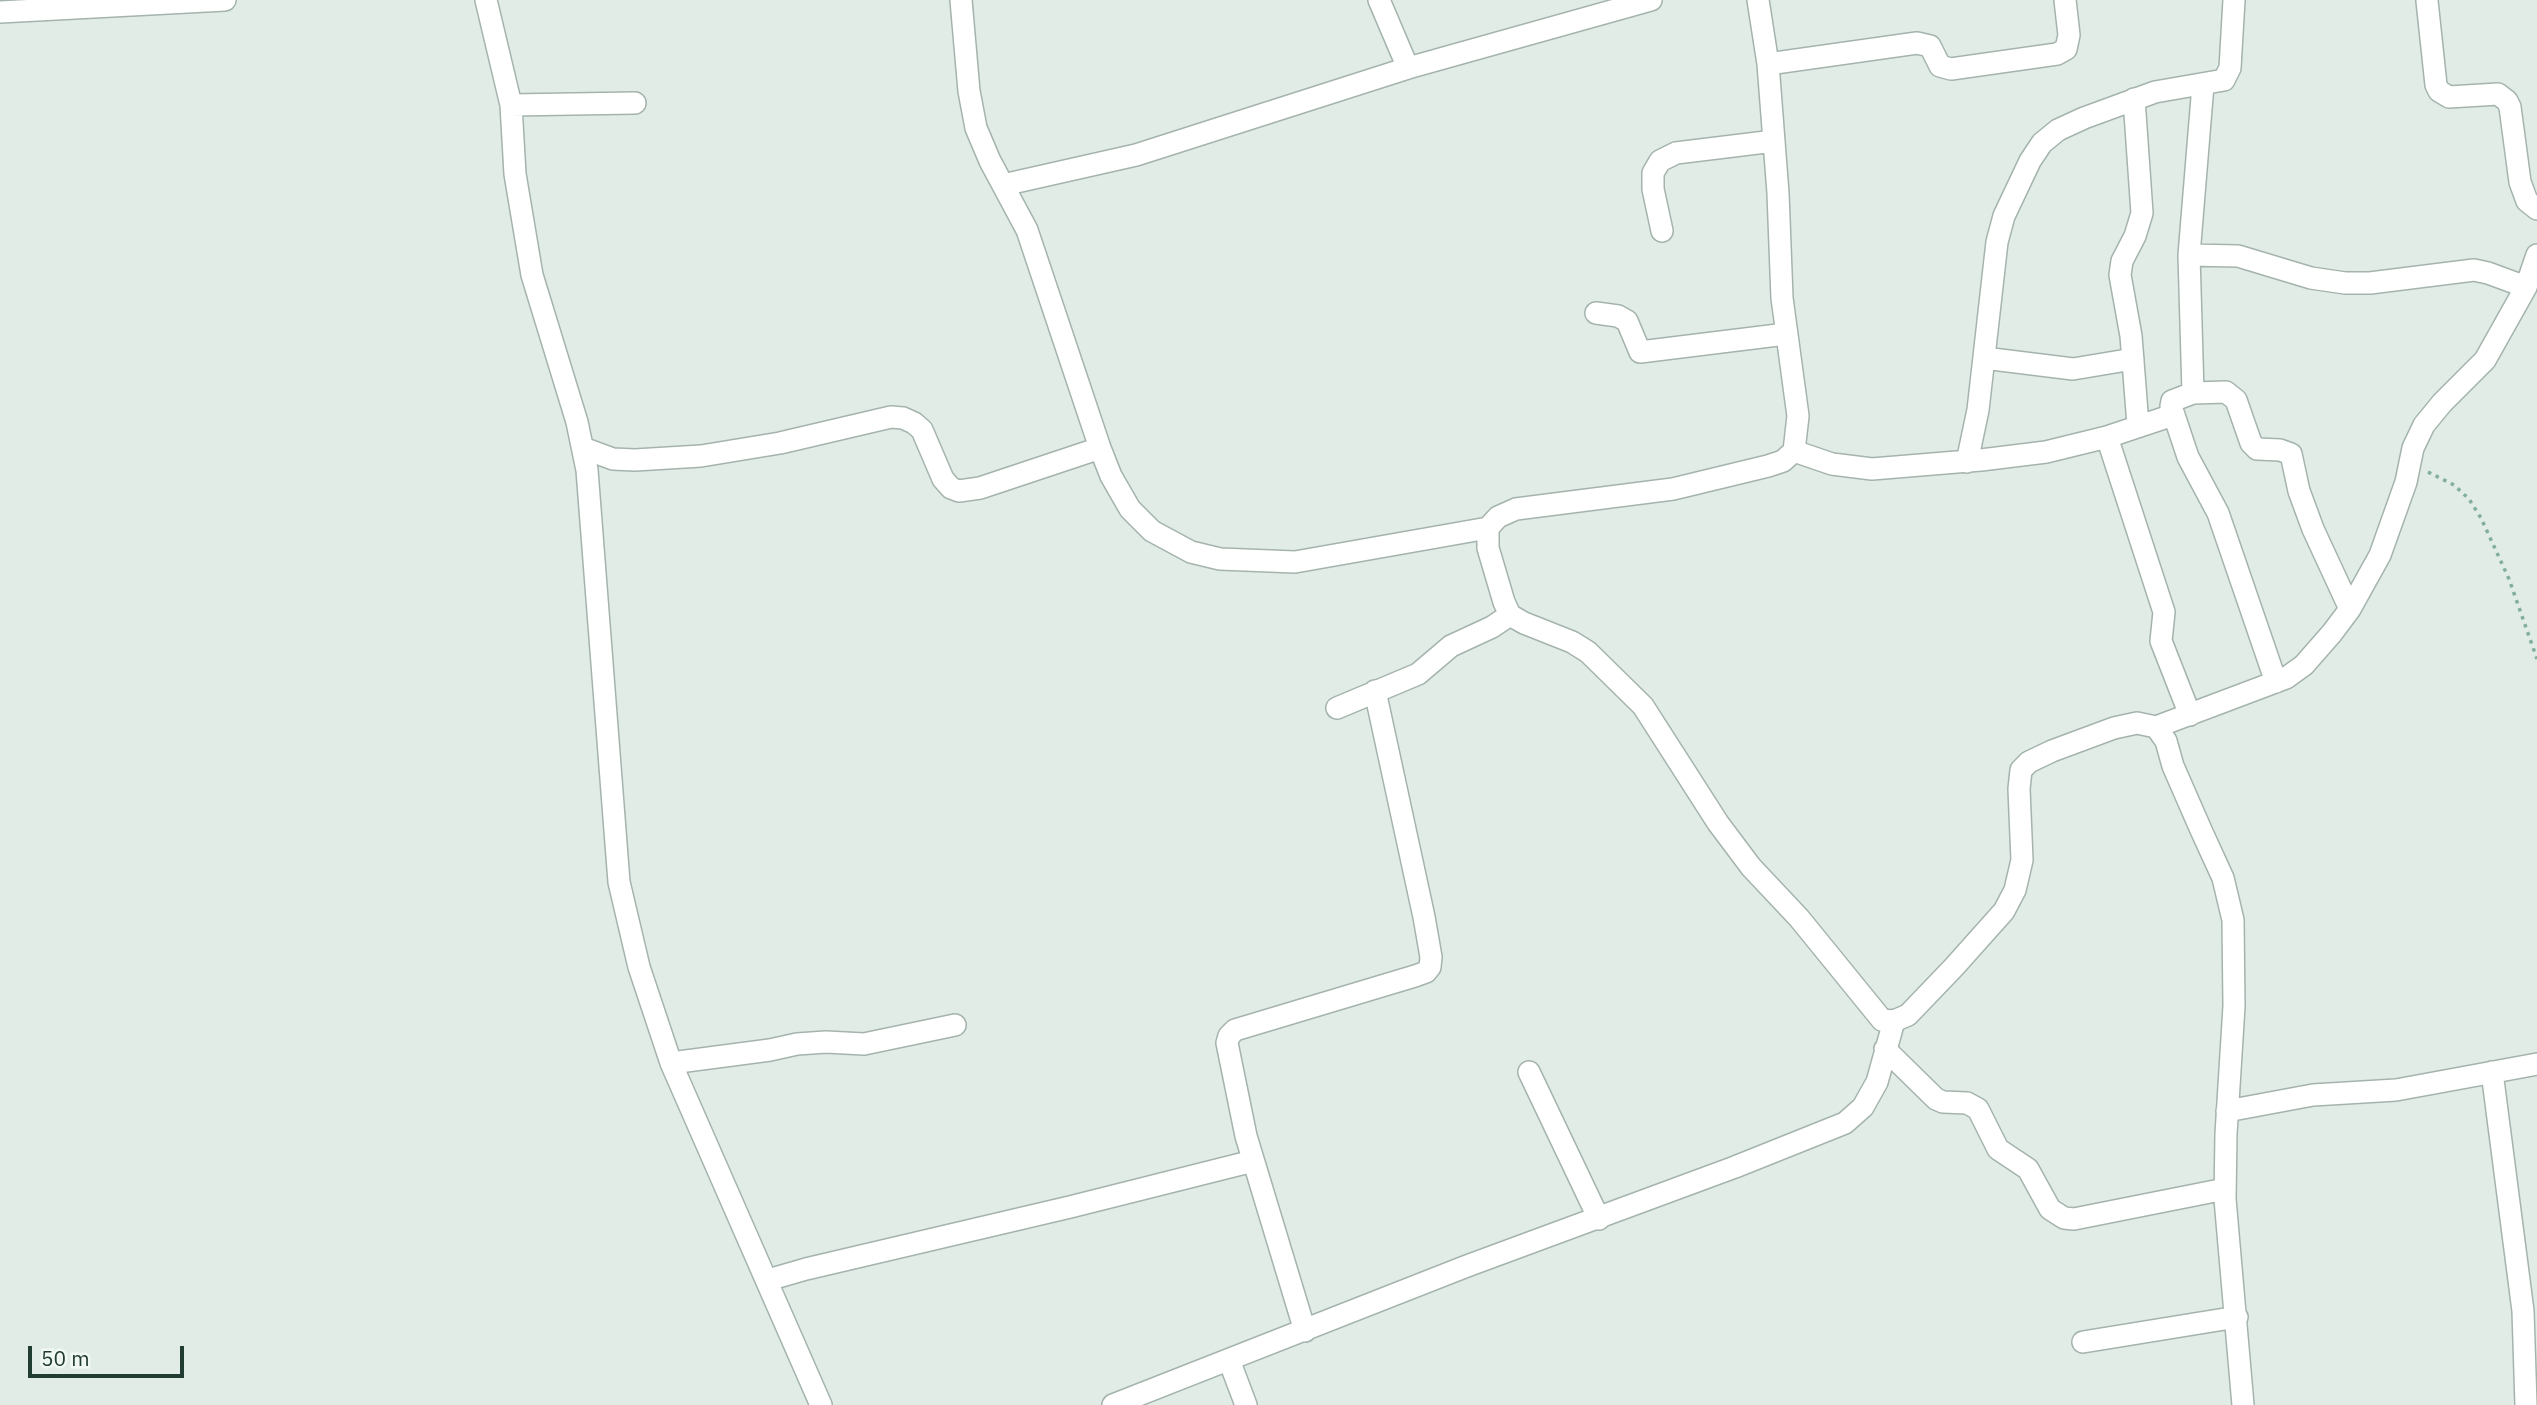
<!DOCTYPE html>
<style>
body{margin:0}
#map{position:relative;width:2537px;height:1405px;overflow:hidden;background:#e1ece6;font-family:"IBM Plex Sans",sans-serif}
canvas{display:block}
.scale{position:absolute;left:28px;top:1346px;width:156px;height:32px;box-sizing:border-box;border:4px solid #213c32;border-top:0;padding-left:9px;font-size:21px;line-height:24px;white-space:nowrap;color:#213c32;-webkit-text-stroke:5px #f1f8f4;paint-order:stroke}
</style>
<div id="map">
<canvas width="2537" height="1405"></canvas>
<div class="scale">50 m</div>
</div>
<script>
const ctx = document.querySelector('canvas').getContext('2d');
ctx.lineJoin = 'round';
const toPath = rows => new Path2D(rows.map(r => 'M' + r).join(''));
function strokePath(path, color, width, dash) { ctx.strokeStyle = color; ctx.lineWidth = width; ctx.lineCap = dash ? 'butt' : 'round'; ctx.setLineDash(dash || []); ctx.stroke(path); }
const minor = toPath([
 [486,0,511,105,515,174,532,275,577,422,587,470,619,882,639,967,671,1063,821,1405],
 [961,0,969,91,976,128,990,161,1027,230,1100,448,1111,476,1130,509,1152,531,1191,552,1220,559,1295,562,1488,528],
 [1379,0,1408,68],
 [1758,0,1768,64,1778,193,1782,298,1798,416,1794,451,1783,461,1768,466,1673,489,1516,509,1498,517,1488,528,1488,548,1504,602,1510,615,1524,623,1572,642,1588,652,1643,706,1718,823,1751,867,1799,918,1882,1020,1894,1021,1908,1015,1954,967,2004,911,2015,890,2022,860,2019,789,2021,770,2029,762,2052,751,2114,728,2137,723,2156,727,2166,741,2173,766,2201,830,2223,878,2233,920,2234,1006,2226,1134,2225,1199,2243,1405],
 [2427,1,2436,85,2439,91,2449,97,2498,94,2507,101,2510,107,2520,182,2527,201,2537,209],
 [0,12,225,0],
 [1768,64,1917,43,1930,46,1940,66,1951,69,2057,54,2066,49,2069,35,2065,0],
 [2203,85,2189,255,2193,393,2172,401,2171,406,2188,457,2218,513,2276,682],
 [2134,99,2142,213,2135,236,2122,261,2120,275,2131,336,2138,425],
 [511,105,635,103],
 [1003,185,1136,155,1408,68,1651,0],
 [1662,231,1653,189,1653,173,1660,161,1676,153,1774,141],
 [2189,255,2238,256,2311,278,2345,283,2370,283,2474,270,2488,273,2526,287],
 [1596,313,1618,316,1627,321,1640,352,1786,334],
 [1984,358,2073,369,2133,359],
 [2193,393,2226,392,2236,400,2251,443,2257,449,2280,450,2291,454,2299,491,2313,529,2350,609],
 [2107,437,2164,612,2161,641,2190,715],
 [583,448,613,459,635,460,701,456,780,443,891,417,903,418,914,423,922,430,943,479,951,488,959,491,980,488,1100,448],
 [1794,451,1832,464,1872,469,1981,460,2046,452,2107,437,2173,415],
 [1967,462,1978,410,1997,242,2004,216,2030,161,2042,143,2058,130,2084,118,2155,92,2224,80,2230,68,2234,0],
 [1337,708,1418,674,1451,646,1492,627,1510,615],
 [2156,727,2286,678,2304,665,2332,633,2350,609,2380,555,2406,482,2413,448,2424,425,2442,403,2485,360,2526,287,2537,255],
 [1885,1049,1936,1099,1943,1102,1967,1103,1978,1109,1998,1149,2028,1169,2050,1209,2064,1218,2074,1219,2225,1189],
 [671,1063,770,1050,797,1044,826,1042,864,1044,955,1025],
 [1529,1072,1599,1219],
 [2492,1072,2523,1311,2526,1405],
 [2227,1111,2313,1095,2396,1090,2537,1064],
 [768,1280,806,1269,1070,1207,1253,1161],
 [1305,1331,1246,1136,1227,1043,1229,1036,1235,1030,1415,976,1426,972,1430,967,1431,957,1424,917,1375,691],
 [2083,1342,2237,1317],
 [1229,1360,1246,1405],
 [1113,1405,1467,1266,1735,1167,1845,1123,1863,1107,1877,1082,1894,1021]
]);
strokePath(minor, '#a4b4ac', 24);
strokePath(toPath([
 [2428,472,2454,485,2469,499,2481,518,2509,579,2537,659]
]), '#81af9c', 3.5, [3.5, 5]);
strokePath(minor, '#fff', 21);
</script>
